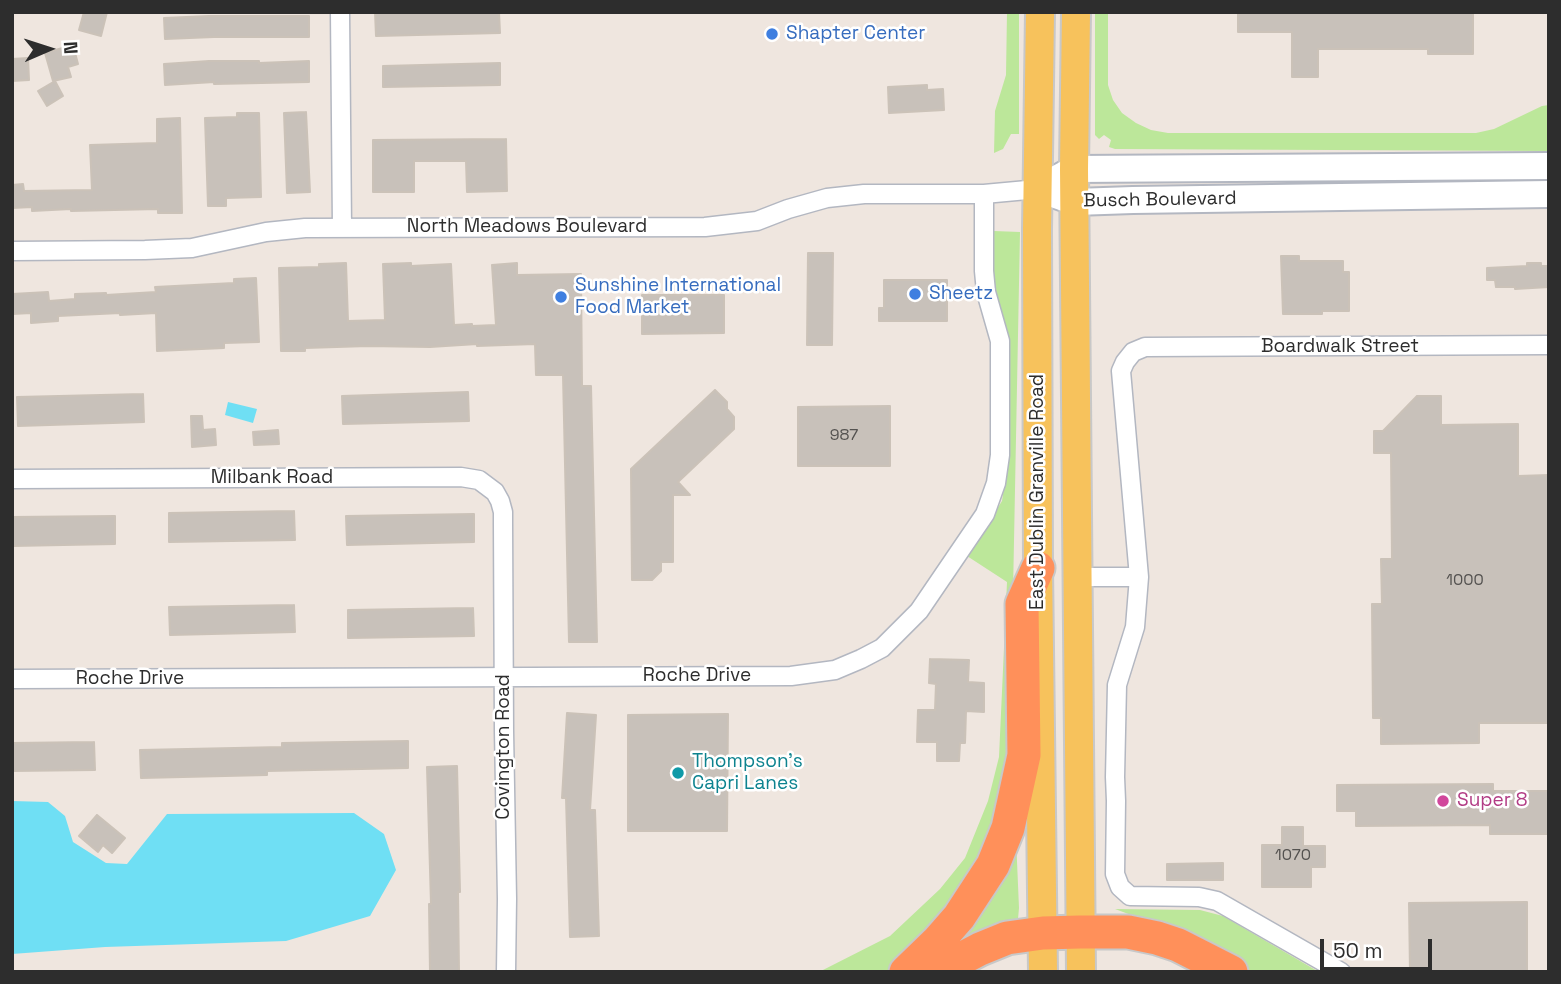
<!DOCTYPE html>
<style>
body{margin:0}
#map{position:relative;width:1561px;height:984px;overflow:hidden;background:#efe6df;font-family:"Space Grotesk",sans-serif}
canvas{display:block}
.frame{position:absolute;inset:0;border:14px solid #2d2d2d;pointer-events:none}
.north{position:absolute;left:14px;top:14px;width:70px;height:70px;-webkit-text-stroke:5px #fff;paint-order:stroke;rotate:87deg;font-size:19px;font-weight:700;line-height:28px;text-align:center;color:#2d2d2d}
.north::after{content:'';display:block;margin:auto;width:24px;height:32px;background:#2d2d2d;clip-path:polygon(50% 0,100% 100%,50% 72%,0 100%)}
.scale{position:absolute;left:1320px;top:939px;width:112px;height:32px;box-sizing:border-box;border:4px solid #2d2d2d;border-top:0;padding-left:9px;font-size:21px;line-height:24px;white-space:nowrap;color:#2d2d2d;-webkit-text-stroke:5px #fff;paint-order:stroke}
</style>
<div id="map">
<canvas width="1561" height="984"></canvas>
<div class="frame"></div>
<div class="north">N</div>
<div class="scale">50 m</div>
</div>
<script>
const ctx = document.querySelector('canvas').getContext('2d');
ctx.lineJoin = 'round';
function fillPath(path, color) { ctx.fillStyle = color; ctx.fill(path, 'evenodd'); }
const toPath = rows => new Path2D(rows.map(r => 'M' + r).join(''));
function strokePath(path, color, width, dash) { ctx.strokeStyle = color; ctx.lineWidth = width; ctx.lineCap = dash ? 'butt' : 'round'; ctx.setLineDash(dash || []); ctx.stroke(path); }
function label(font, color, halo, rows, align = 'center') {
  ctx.font = font + ' "Space Grotesk",sans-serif'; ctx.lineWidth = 5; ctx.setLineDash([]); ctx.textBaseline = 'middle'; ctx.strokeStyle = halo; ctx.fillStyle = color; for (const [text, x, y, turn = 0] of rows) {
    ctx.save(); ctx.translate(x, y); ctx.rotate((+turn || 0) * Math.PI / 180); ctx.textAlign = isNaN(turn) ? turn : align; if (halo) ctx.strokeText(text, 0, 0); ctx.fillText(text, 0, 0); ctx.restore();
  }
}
fillPath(toPath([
 [1007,12,1019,12,1019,134,1011,134,1003,149,994,153,995,111,1006,75],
 [1095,12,1108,12,1108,85,1113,100,1122,113,1136,123,1151,130,1168,133,1476,133,1494,129,1542,106,1549,105,1549,151,1115,149,1109,147,1111,140,1104,135,1099,139,1095,135],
 [994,231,1020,232,1010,747,1004,792,978,869,893,972,819,972,890,936,940,889,965,858,988,801,999,757,1007,582,967,556,1002,501,1005,481,1006,339,1004,323,994,293],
 [1016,838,1019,908,1018,919,1014,924,953,950],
 [1115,909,1200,910,1223,916,1319,972,1252,972,1198,940]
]), '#bce79a');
fillPath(toPath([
 [228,402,257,409,253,423,225,415],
 [12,801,48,802,65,816,73,842,106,863,127,864,167,814,354,813,384,834,396,870,370,916,286,941,105,947,12,954]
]), '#6fdff4');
const building = toPath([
 [84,12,107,12,101,36,79,30,84,12],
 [375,12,499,12,500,33,376,36,375,12],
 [1238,12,1473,12,1473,54,1428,54,1428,49,1318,49,1318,77,1292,77,1292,32,1238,32,1238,12],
 [209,16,309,16,309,37,214,37,165,39,164,18,209,16],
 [73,45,78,64,68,67,71,77,53,81,45,53,73,45],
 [28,58,29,80,12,81,12,59,28,58],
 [209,61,259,61,259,63,309,61,309,82,214,84,214,82,165,85,164,64,209,61],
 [500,63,500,85,383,87,383,66,500,63],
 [55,81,63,96,47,106,38,91,55,81],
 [927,85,927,90,943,89,944,110,889,113,888,87,927,85],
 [306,112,310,192,287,193,284,113,306,112],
 [237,113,259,113,261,197,226,198,226,206,208,206,205,118,237,117,237,113],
 [180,118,182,213,158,213,158,209,71,211,71,209,32,211,32,207,12,208,12,185,23,184,24,191,92,190,90,145,157,143,157,119,180,118],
 [506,139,507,191,467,192,466,161,414,161,414,192,373,192,373,140,506,139],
 [808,253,833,253,832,345,807,345,808,253],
 [1281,256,1299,256,1299,261,1343,261,1343,272,1349,272,1349,311,1322,311,1322,314,1283,314,1281,256],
 [346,263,348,321,385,320,383,264,411,263,411,266,451,264,454,325,472,324,472,326,496,325,492,265,517,263,517,275,581,274,582,386,591,386,597,642,569,642,563,375,536,375,535,344,477,346,477,344,430,347,368,346,305,348,305,351,281,351,279,268,319,267,319,264,346,263],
 [1527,263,1541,263,1541,266,1549,266,1549,287,1515,289,1515,287,1496,287,1495,280,1487,280,1487,268,1527,266,1527,263],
 [256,278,259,342,224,343,224,348,157,351,156,313,120,315,120,313,58,316,58,321,31,323,31,313,12,314,12,294,48,292,49,301,75,299,75,294,106,293,106,295,156,292,155,287,234,283,234,279,256,278],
 [884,280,947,280,947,321,879,321,879,308,884,308,884,280],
 [642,295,724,295,724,333,642,334,642,295],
 [715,390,727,402,727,409,734,417,734,429,678,482,690,495,673,495,673,562,661,562,661,571,652,580,632,580,631,469,715,390],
 [468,392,469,421,343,424,342,396,468,392],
 [143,394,144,422,18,426,17,397,143,394],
 [1417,396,1441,396,1441,425,1518,424,1518,476,1549,475,1549,723,1479,723,1479,743,1381,744,1381,718,1373,718,1372,604,1382,604,1381,559,1392,559,1391,453,1374,453,1374,431,1383,431,1417,396],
 [890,406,890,466,798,466,798,407,890,406],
 [191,416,202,416,203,430,215,429,216,445,192,447,191,416],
 [278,430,279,444,254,445,253,432,278,430],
 [294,511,295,540,169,542,169,513,294,511],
 [474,514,474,542,347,545,346,516,474,514],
 [115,516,115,544,12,546,12,517,115,516],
 [294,605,295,632,170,635,169,607,294,605],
 [473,608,474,636,348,638,348,610,473,608],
 [930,659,969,660,968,682,984,683,984,712,966,711,965,743,960,743,959,761,937,761,937,742,917,742,918,710,935,710,936,684,929,683,930,659],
 [567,713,596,715,590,810,595,810,599,936,570,937,566,798,562,798,567,713],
 [728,714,727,831,628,831,628,715,728,714],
 [408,741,408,768,267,771,267,775,141,778,140,750,282,747,282,743,408,741],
 [94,742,95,770,12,771,12,743,94,742],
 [457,766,460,892,458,892,459,972,430,972,429,904,431,904,427,767,457,766],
 [1493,784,1493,791,1549,791,1549,834,1490,834,1490,825,1356,826,1356,811,1337,811,1337,785,1493,784],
 [97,815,125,838,112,853,103,845,98,852,79,836,97,815],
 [1282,827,1303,827,1303,846,1325,846,1325,867,1311,867,1311,887,1262,887,1262,845,1282,845,1282,827],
 [1223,863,1223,880,1167,880,1167,864,1223,863],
 [1527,902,1527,972,1410,972,1409,903,1527,902]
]);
fillPath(building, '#c8c1ba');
strokePath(building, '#cbc2b8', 2);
const minor = toPath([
 [340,12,342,228],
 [12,251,145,250,192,248,266,232,305,228,705,227,757,221,788,209,827,198,864,194,984,194,1038,189],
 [12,479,461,477,479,480,495,492,500,501,503,512,503,523,504,731,507,899,506,972],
 [1078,577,1139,577],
 [12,679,791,676,835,670,861,659,882,648,919,611,985,514,996,483,1000,455,1000,341,986,292,984,271,984,194],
 [1341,972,1217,901,1199,897,1130,896,1120,887,1115,874,1116,801,1115,777,1117,685,1135,627,1139,577,1121,371,1125,362,1133,352,1145,347,1549,345]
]);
const secondary = toPath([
 [1038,189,1074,169,1549,166],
 [1056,195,1075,202,1133,200,1549,194]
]);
const primary = toPath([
 [1040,12,1037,229,1038,568,1043,972],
 [1076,12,1074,169,1081,972]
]);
const motorway = toPath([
 [906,972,938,941,959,917,993,865,1008,828,1024,755,1022,604,1038,568],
 [936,972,980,949,1007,938,1043,933,1080,932,1128,932,1157,938,1178,945,1231,972]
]);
strokePath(minor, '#b3b7c1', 21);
strokePath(secondary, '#b3b7c1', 30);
strokePath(primary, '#c8c8c8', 32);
strokePath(motorway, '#c8c8c8', 37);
strokePath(minor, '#fff', 18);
strokePath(secondary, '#fff', 26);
strokePath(primary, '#f7c25c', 28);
strokePath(motorway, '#ff905a', 33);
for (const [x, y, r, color] of [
 [772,34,7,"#3f7fe0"],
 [915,294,7,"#3f7fe0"],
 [561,297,7,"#3f7fe0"],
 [678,773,7,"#0f9aa8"],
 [1443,801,7,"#d1479c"]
]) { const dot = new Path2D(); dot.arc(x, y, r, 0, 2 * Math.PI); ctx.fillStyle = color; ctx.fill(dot); strokePath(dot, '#fff', 2.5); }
label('16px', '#545250', null, [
 ["987",844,436],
 ["1000",1465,581],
 ["1070",1293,856]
]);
label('19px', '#366cbe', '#fff', [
 ["Shapter Center",786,34],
 ["Sunshine International",575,286],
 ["Food Market",575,308],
 ["Sheetz",929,294]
], 'left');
label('19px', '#2d2d2d', '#fff', [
 ["Busch Boulevard",1160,200,-1],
 ["North Meadows Boulevard",527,227],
 ["Boardwalk Street",1340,347],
 ["Milbank Road",272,478],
 ["East Dublin Granville Road",1038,492,-90],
 ["Roche Drive",697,676],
 ["Roche Drive",130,679],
 ["Covington Road",504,747,-90]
]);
label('19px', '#0d838f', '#fff', [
 ["Thompson's",692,762],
 ["Capri Lanes",692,784]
], 'left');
label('19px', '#b23c85', '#fff', [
 ["Super 8",1457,801]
], 'left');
</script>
